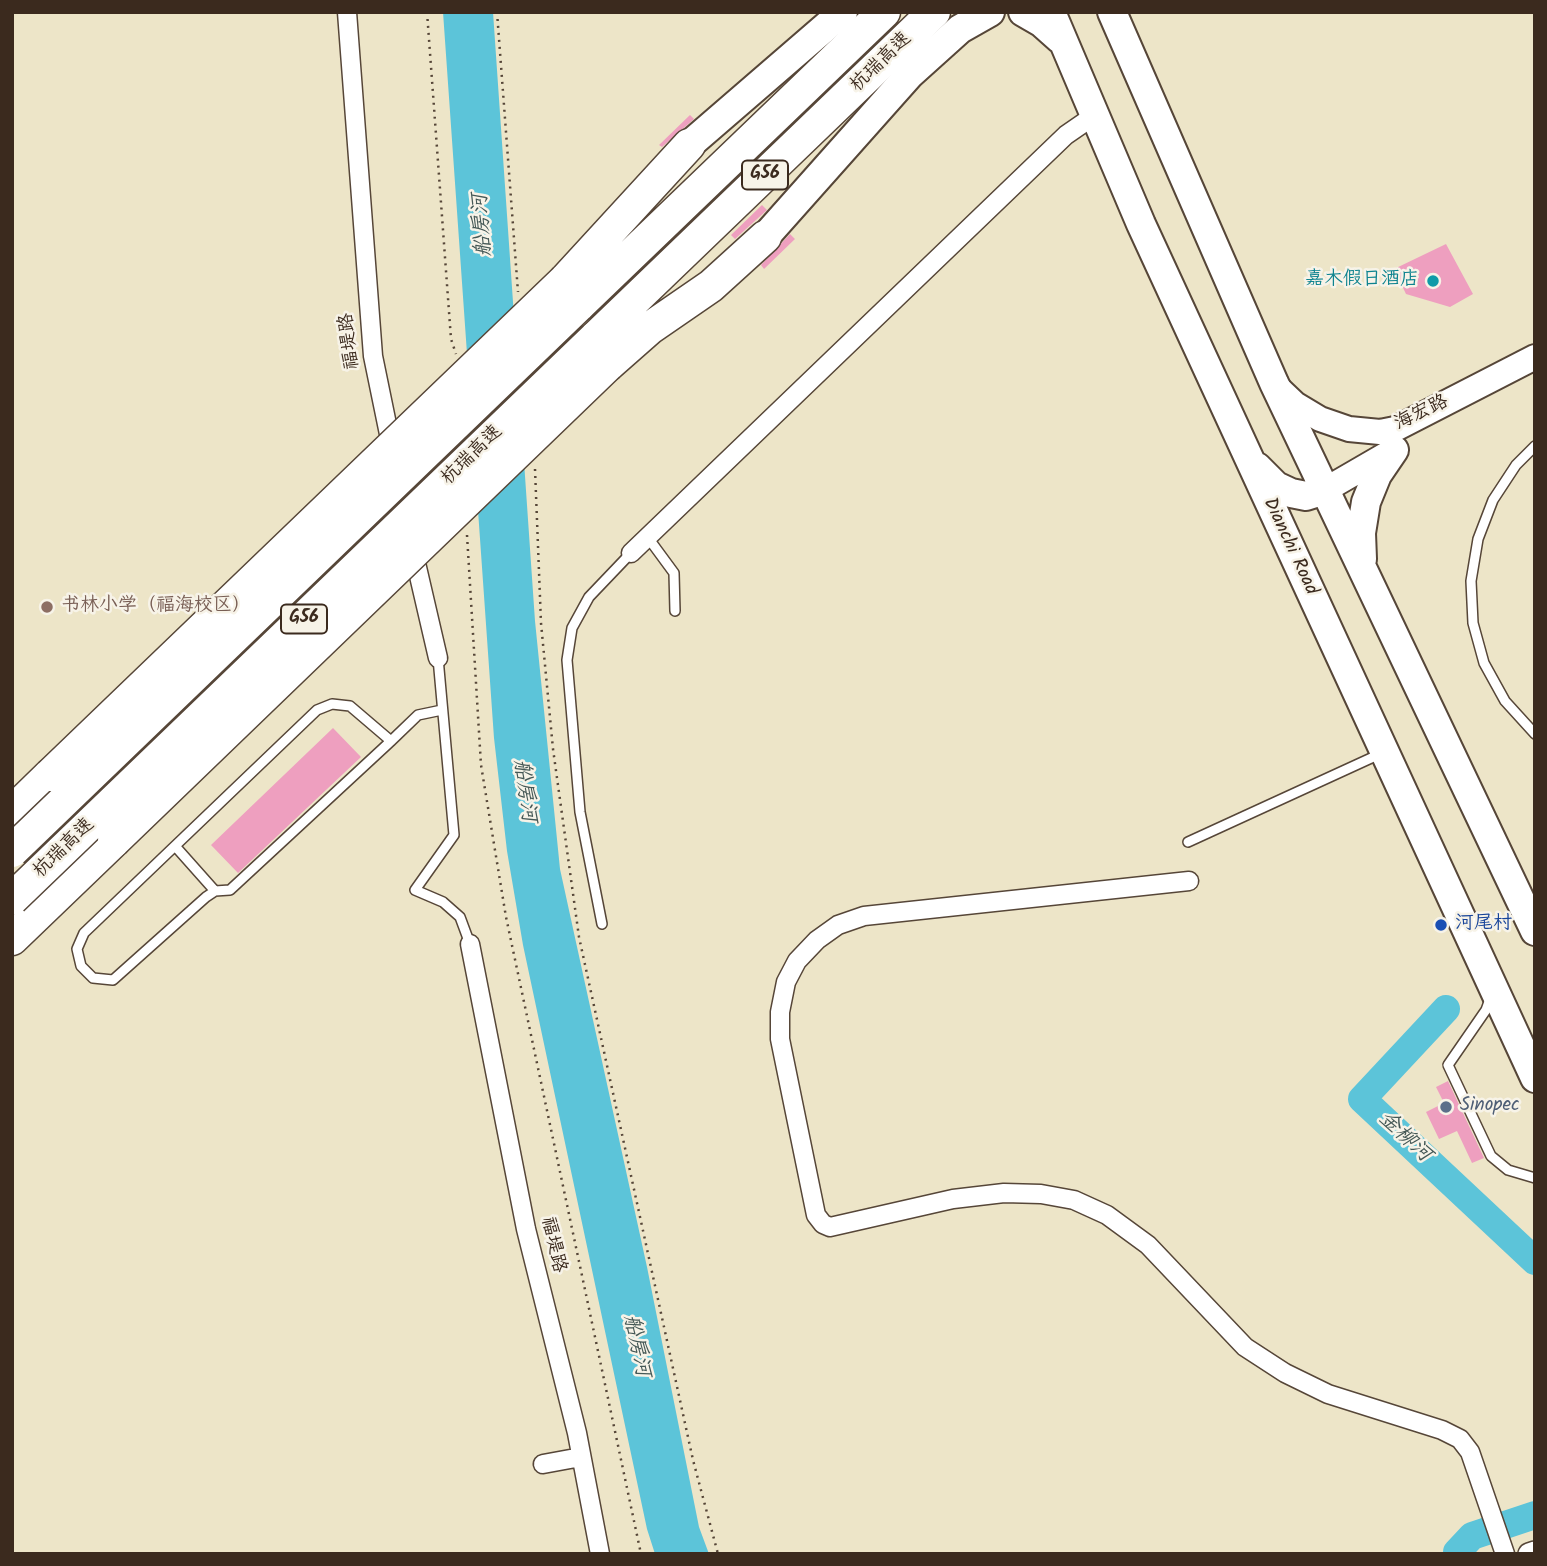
<!DOCTYPE html>
<meta charset="utf-8">
<style>
body{margin:0}
#map{position:relative;width:1547px;height:1566px;overflow:hidden;background:#ede5c8;font-family:Kalam,sans-serif}
canvas{display:block}
.frame{position:absolute;inset:0;border:14px solid #3b2a1e;pointer-events:none}
</style>
<div id="map">
<canvas width="1547" height="1566"></canvas>
<div class="frame"></div>
</div>
<script>
const ctx = document.querySelector('canvas').getContext('2d');
ctx.lineJoin = 'round';
function fillPath(path, color) { ctx.fillStyle = color; ctx.fill(path, 'evenodd'); }
const toPath = rows => new Path2D(rows.map(r => 'M' + r).join(''));
function strokePath(path, color, width, dash) { ctx.strokeStyle = color; ctx.lineWidth = width; ctx.lineCap = dash ? 'butt' : 'round'; ctx.setLineDash(dash || []); ctx.stroke(path); }
function label(font, color, halo, rows, align = 'center') {
  ctx.font = font + ' Kalam,"LXGW WenKai TC",sans-serif'; ctx.lineWidth = 5; ctx.setLineDash([]); ctx.textBaseline = 'middle'; ctx.strokeStyle = halo; ctx.fillStyle = color; for (const [text, x, y, turn = 0] of rows) {
    ctx.save(); ctx.translate(x, y); ctx.rotate((+turn || 0) * Math.PI / 180); ctx.textAlign = isNaN(turn) ? turn : align; if (halo) ctx.strokeText(text, 0, 0); ctx.fillText(text, 0, 0); ctx.restore();
  }
}
fillPath(toPath([
 [443,12,493,12,535,621,560,869,647,1267,699,1527,709,1554,655,1554,647,1529,523,945,507,851,494,738]
]), '#5cc4d9');
strokePath(toPath([
 [1446,1009,1362,1099,1535,1261],
 [1457,1552,1472,1536,1535,1515]
]), '#5cc4d9', 28);
fillPath(toPath([
 [690,115,694,119,662,147,659,145],
 [762,205,767,210,735,239,731,235],
 [790,234,795,239,764,269,761,265],
 [1446,244,1473,294,1450,307,1406,294,1394,269],
 [333,728,361,757,238,873,211,845],
 [1448,1081,1484,1158,1472,1163,1457,1131,1439,1139,1426,1112,1444,1103,1436,1087]
]), '#ee9fbf');
const service = toPath([
 [1535,446,1516,465,1493,500,1478,539,1471,581,1473,623,1484,663,1505,701,1535,734],
 [649,539,674,573,675,611],
 [438,658,454,835,415,890,443,902,460,917,470,944],
 [391,741,350,706,332,704,317,710,84,933,77,949,81,966,93,978,113,980,206,897,215,891,230,890,391,741,418,715,442,710],
 [1188,842,1380,754],
 [175,846,215,891],
 [602,924,580,812,567,660,572,628,589,597,631,553],
 [1490,999,1486,1010,1448,1065,1491,1156,1508,1170,1535,1178]
]);
const minor = toPath([
 [347,12,373,356,407,522],
 [413,550,438,658],
 [631,553,1066,135,1095,115],
 [1189,881,864,916,838,925,817,940,797,961,786,982,780,1012,780,1039,816,1215,823,1224,830,1227,953,1199,1004,1193,1041,1194,1074,1200,1107,1215,1148,1245,1245,1347,1285,1373,1328,1394,1442,1430,1460,1439,1470,1452,1505,1554],
 [470,944,526,1229,577,1433,600,1554],
 [543,1464,581,1457]
]);
const tertiary = toPath([
 [1529,1554,1535,1552]
]);
const secondary = toPath([
 [1276,386,1295,404,1320,419,1349,429,1380,432,1395,429,1535,357],
 [1325,490,1394,450]
]);
const primary = toPath([
 [1023,12,1042,23,1060,39],
 [1051,12,1141,224,1535,1078],
 [1112,12,1274,383,1535,931],
 [689,145,843,12],
 [765,237,910,74,960,29,990,12],
 [1257,467,1276,486,1291,493,1306,496,1325,490],
 [1362,559,1361,533,1366,502,1377,475,1394,450]
]);
const motorway = toPath([
 [565,280,689,145],
 [578,306,884,12],
 [595,338,934,12],
 [608,365,650,328,711,286,765,237],
 [12,812,50,775],
 [12,939,114,841]
]);
strokePath(service, '#564638', 12);
strokePath(minor, '#564638', 21);
strokePath(tertiary, '#564638', 24);
strokePath(secondary, '#564638', 28);
strokePath(primary, '#564638', 32);
strokePath(motorway, '#564638', 35);
strokePath(toPath([
 [427,12,451,339,456,354],
 [497,12,518,292],
 [535,469,541,623,553,749,579,937,693,1460,718,1554],
 [467,535,481,765,506,917,641,1554]
]), '#564638', 2.5, [2, 5]);
strokePath(service, '#fff', 9);
strokePath(minor, '#fff', 18);
strokePath(tertiary, '#fff', 21);
strokePath(secondary, '#fff', 24);
strokePath(primary, '#fff', 28);
strokePath(motorway, '#fff', 32);
const motorwayBridge = toPath([
 [50,775,565,280],
 [114,841,608,365],
 [12,851,578,306],
 [12,899,595,338]
]);
strokePath(motorwayBridge, '#564638', 35, []);
strokePath(motorwayBridge, '#fff', 32);
for (const [x, y, r, color] of [
 [1433,281,7,"#0f9aa8"],
 [47,607,7,"#8d6e63"],
 [1441,925,7,"#1a4fb4"],
 [1446,1107,7,"#5c6f8a"]
]) { const dot = new Path2D(); dot.arc(x, y, r, 0, 2 * Math.PI); ctx.fillStyle = color; ctx.fill(dot); strokePath(dot, '#f7f3e8', 2.5); }
for (const [x, y, w] of [
 [765,175,46],
 [304,619,46]
]) { const box = new Path2D(); box.roundRect(x - w / 2, y - 14.5, w, 29, 5); ctx.fillStyle = '#f7f3e8'; ctx.fill(box); strokePath(box, '#3b2a1e', 2); }
label('bold 18px', '#3b2a1e', null, [
 ["G56",765,175],
 ["G56",304,619]
]);
label('19px', '#3b2a1e', '#f7f3e8', [
 ["杭瑞高速",882,63,-44],
 ["福堤路",351,341,-97],
 ["海宏路",1422,414,-26],
 ["杭瑞高速",473,456,-44],
 ["Dianchi Road",1289,547,65],
 ["杭瑞高速",65,849,-44],
 ["福堤路",552,1245,77]
]);
label('19px', '#0d838f', '#f7f3e8', [
 ["嘉木假日酒店",1419,281]
], 'right');
label('19px', '#785e54', '#f7f3e8', [
 ["书林小学（福海校区）",61,607]
], 'left');
label('19px', '#164399', '#f7f3e8', [
 ["河尾村",1455,925]
], 'left');
label('19px', '#4e5e75', '#f7f3e8', [
 ["Sinopec",1460,1107]
], 'left');
label('italic 21px', '#455856', '#f7f3e8', [
 ["船房河",484,225,-94],
 ["船房河",523,791,82],
 ["金柳河",1404,1138,43],
 ["船房河",635,1346,78]
]);
</script>
